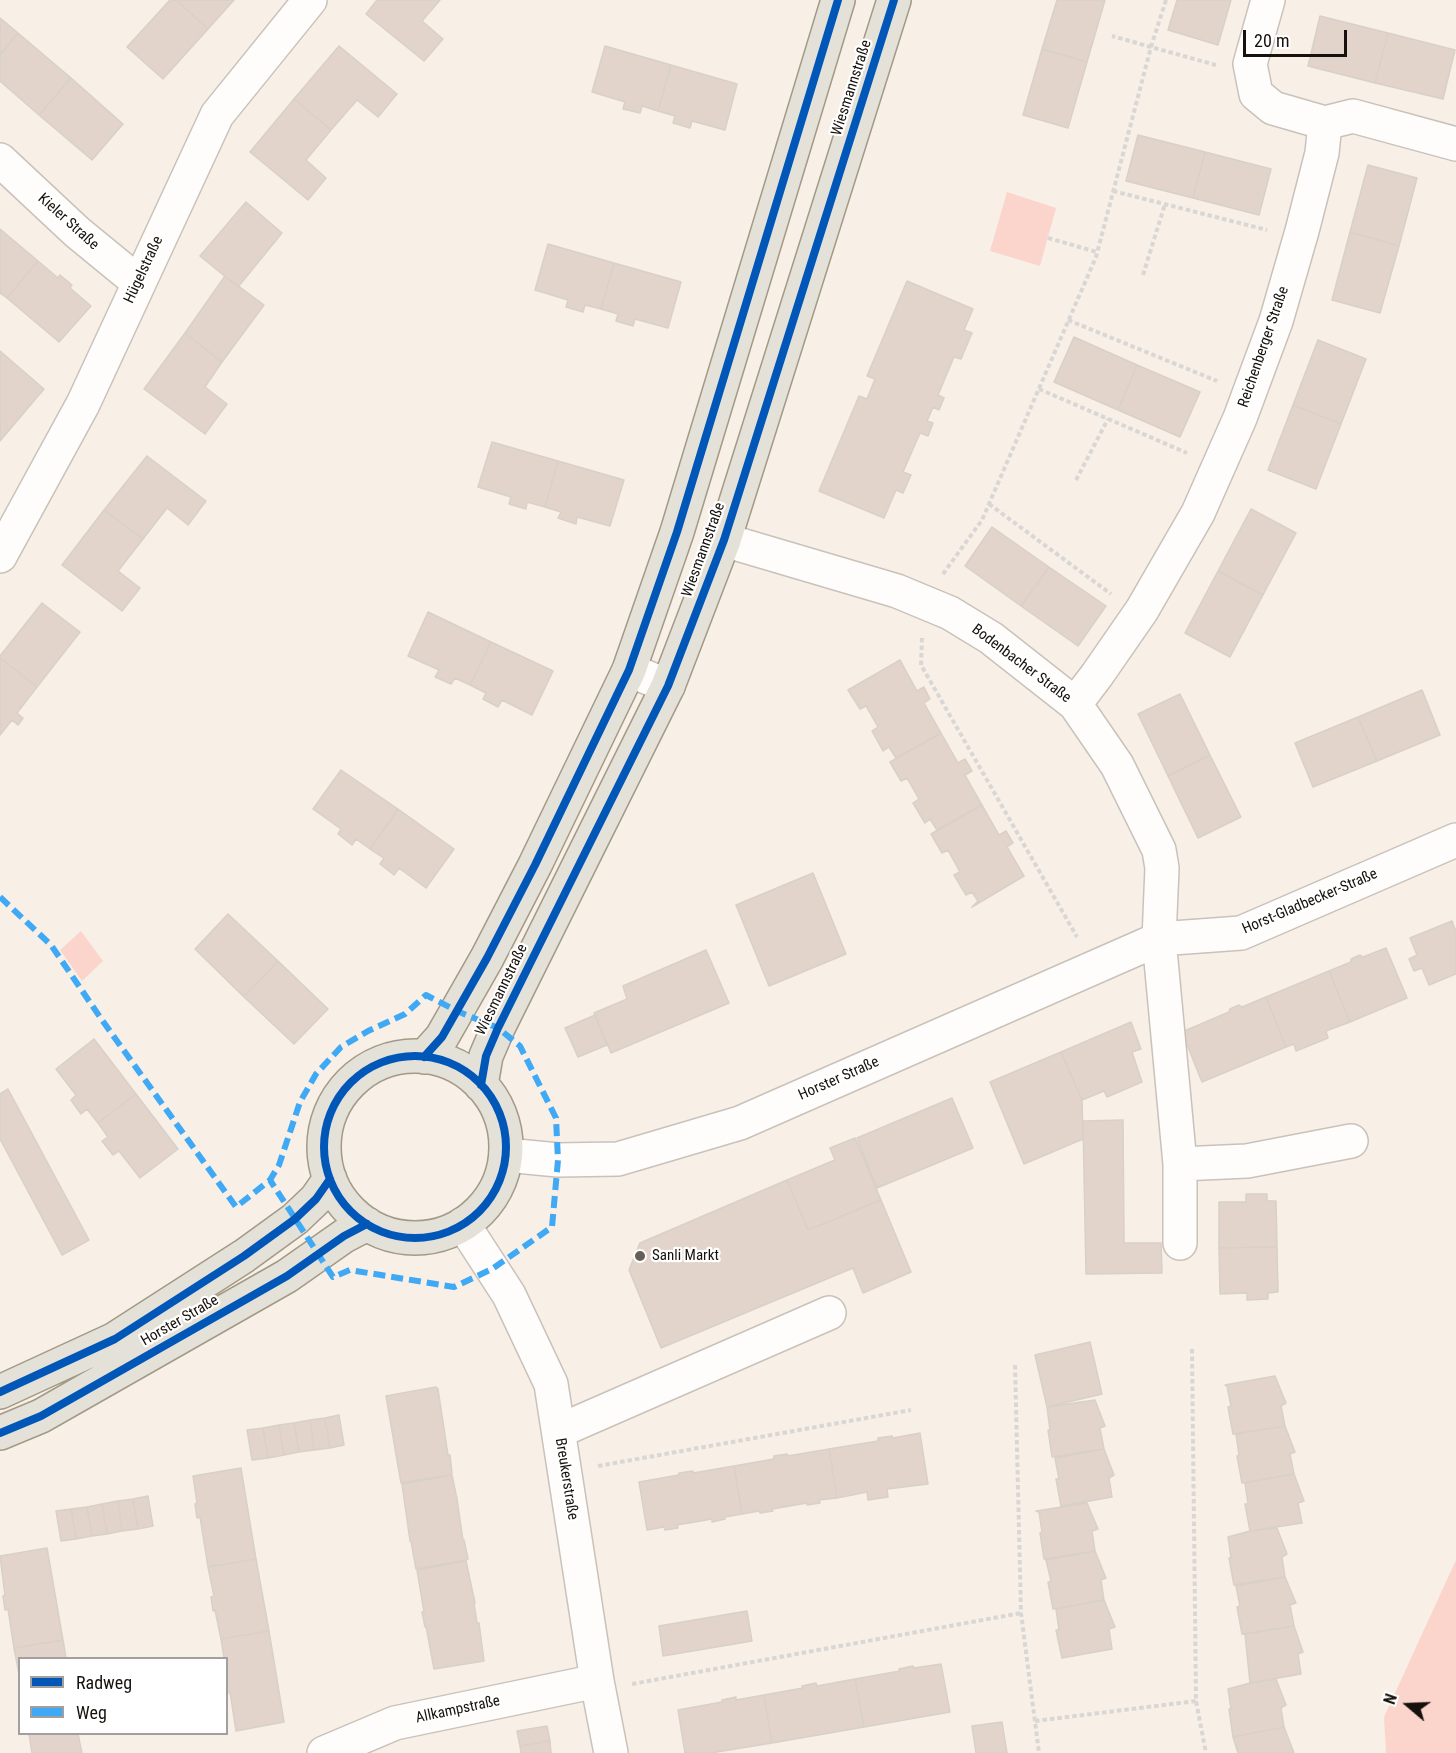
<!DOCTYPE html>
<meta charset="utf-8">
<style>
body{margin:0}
#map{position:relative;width:1456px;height:1753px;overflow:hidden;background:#f8efe6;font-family:"Roboto Condensed",sans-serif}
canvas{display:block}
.legend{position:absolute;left:18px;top:1657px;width:210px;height:78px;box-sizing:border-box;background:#fff;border:2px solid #a2a09e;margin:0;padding:8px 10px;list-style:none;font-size:18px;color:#16110c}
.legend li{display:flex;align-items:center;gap:12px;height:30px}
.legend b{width:30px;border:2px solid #a2a09e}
.north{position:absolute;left:1378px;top:1675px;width:60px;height:60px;-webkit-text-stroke:4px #fff;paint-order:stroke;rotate:289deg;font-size:16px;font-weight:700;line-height:24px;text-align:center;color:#16110c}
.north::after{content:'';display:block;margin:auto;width:21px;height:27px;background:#16110c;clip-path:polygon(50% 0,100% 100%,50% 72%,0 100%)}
.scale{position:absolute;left:1243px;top:30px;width:104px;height:27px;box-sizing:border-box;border:3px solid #16110c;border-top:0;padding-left:8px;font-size:18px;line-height:21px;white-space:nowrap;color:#16110c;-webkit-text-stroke:4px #fff;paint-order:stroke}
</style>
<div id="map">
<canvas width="1456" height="1753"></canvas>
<ul class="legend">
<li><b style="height:8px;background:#0057b8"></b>Radweg</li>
<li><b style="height:8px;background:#3fa9f5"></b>Weg</li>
</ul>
<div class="north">N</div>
<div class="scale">20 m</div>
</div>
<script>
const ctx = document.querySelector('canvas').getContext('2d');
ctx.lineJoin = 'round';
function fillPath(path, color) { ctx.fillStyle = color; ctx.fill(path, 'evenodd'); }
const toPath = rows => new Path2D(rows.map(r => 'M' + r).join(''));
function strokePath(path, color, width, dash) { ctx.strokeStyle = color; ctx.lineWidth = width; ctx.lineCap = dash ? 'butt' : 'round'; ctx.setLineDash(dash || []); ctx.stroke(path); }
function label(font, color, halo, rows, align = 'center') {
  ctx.font = font + ' "Roboto Condensed",sans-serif'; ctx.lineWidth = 4.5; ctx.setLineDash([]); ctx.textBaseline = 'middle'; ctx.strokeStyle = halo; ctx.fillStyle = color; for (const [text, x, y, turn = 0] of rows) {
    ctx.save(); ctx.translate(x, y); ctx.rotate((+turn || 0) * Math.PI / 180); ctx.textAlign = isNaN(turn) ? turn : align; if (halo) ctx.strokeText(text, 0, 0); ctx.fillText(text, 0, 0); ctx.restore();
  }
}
fillPath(toPath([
 [1007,192,1056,208,1040,266,990,251],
 [81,931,103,961,82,981,60,950],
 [1456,1560,1456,1753,1386,1753,1384,1717]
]), '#fbd5cc');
const building = toPath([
 [170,0,176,0,208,29,163,79,127,47,170,0],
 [176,0,234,0,208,29,176,0],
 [377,0,440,0,422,21,443,39,424,61,366,14,377,0],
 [1057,0,1105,0,1087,62,1042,49,1057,0],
 [1177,0,1231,0,1218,45,1168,30,1177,0],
 [1320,16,1388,33,1375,83,1308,66,1320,16],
 [0,18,18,33,0,55,0,18],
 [18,33,71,78,39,115,0,81,0,55,18,33],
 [1388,33,1455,50,1443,99,1375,83,1388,33],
 [339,46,397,94,378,117,357,100,331,130,294,99,339,46],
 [605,46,671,65,658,111,642,106,640,113,623,109,625,102,592,92,605,46],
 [1042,49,1087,62,1068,128,1023,115,1042,49],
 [671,65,737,84,725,130,692,121,690,128,673,123,675,116,658,111,671,65],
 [71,78,123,124,92,160,39,115,71,78],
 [294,99,331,130,306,160,326,178,308,200,250,152,294,99],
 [1138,135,1205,152,1193,198,1126,181,1138,135],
 [1205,152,1271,169,1259,215,1193,198,1205,152],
 [1368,165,1417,178,1399,246,1350,232,1368,165],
 [246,202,282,233,238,287,200,256,246,202],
 [0,229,38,261,7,298,0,293,0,229],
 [1350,232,1399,246,1380,313,1332,300,1350,232],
 [548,244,614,263,601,309,585,305,583,312,566,307,568,300,535,290,548,244],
 [38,261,58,278,60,275,72,285,70,288,91,306,59,342,7,298,38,261],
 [614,263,681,282,668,328,635,319,633,326,616,321,618,314,601,309,614,263],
 [225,276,264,305,222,362,185,333,225,276],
 [907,281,973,309,964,330,972,333,961,359,954,357,938,395,944,398,939,410,933,407,927,421,933,423,928,436,920,433,903,472,911,475,903,493,896,490,884,518,819,491,859,396,867,399,875,379,867,376,907,281],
 [185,333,222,362,205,387,227,404,205,434,144,389,185,333],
 [1074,337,1137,365,1118,410,1054,382,1074,337],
 [1318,340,1366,359,1341,424,1293,405,1318,340],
 [0,351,44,389,0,441,0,351],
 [1137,365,1200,392,1180,437,1118,410,1137,365],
 [1293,405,1341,424,1316,489,1268,470,1293,405],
 [492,442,558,461,545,507,527,502,526,509,509,504,511,497,478,487,492,442],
 [147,456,206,501,188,525,167,508,143,539,104,510,147,456],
 [558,461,624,480,610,526,577,517,576,524,558,518,561,512,545,507,558,461],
 [1251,509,1296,533,1263,595,1218,571,1251,509],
 [104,510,143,539,118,571,140,588,122,611,62,565,104,510],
 [992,527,1049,567,1021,606,965,566,992,527],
 [1049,567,1106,606,1078,646,1021,606,1049,567],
 [1218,571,1263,595,1230,657,1185,633,1218,571],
 [42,603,80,632,37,687,0,658,0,656,42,603],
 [428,612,491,642,470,685,455,678,451,684,435,677,439,670,408,656,428,612],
 [491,642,553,671,532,715,502,700,498,707,483,699,486,693,470,685,491,642],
 [0,658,37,687,17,713,23,718,18,725,12,720,0,735,0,658],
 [900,660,917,691,924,687,930,699,924,703,941,733,896,758,889,747,883,751,872,731,878,727,866,706,860,709,848,690,900,660],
 [1422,690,1440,735,1377,761,1358,717,1422,690],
 [1180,694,1210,755,1168,776,1138,714,1180,694],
 [1358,717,1377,761,1313,787,1295,743,1358,717],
 [941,733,958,763,965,759,972,771,965,775,982,805,937,830,930,819,925,823,913,803,919,799,907,778,901,781,890,762,941,733],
 [1210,755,1241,817,1198,838,1168,776,1210,755],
 [341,770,398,809,370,849,356,839,352,845,338,834,341,829,313,809,341,770],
 [982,805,999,835,1006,831,1013,843,1007,847,1024,876,972,907,978,901,972,892,966,895,954,875,960,872,948,850,942,853,931,834,982,805],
 [398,809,454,849,426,888,399,868,394,875,380,864,384,858,370,849,398,809],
 [813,873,846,954,769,986,736,905,813,873],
 [228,914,278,961,244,997,195,949,228,914],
 [1452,921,1456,932,1456,974,1429,985,1422,968,1414,971,1409,959,1417,955,1410,938,1452,921],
 [1386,948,1407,998,1350,1022,1329,971,1351,962,1351,959,1360,955,1363,957,1386,948],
 [706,950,729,1003,611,1053,594,1013,627,999,623,986,706,950],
 [278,961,328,1009,294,1044,244,997,278,961],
 [1329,971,1350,1022,1326,1031,1328,1038,1296,1051,1294,1044,1286,1047,1266,997,1329,971],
 [1266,997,1286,1047,1202,1082,1182,1032,1229,1012,1230,1009,1239,1005,1242,1007,1266,997],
 [595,1015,607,1045,578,1057,565,1028,595,1015],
 [1131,1022,1141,1049,1132,1052,1142,1082,1107,1097,1104,1091,1082,1100,1061,1052,1131,1022],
 [94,1039,136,1094,98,1123,87,1109,81,1114,71,1100,76,1095,56,1069,94,1039],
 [1061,1052,1082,1100,1083,1139,1024,1164,990,1082,1061,1052],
 [8,1089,89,1240,62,1255,0,1139,0,1094,8,1089],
 [136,1094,178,1149,140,1178,119,1151,113,1155,102,1141,108,1137,98,1123,136,1094],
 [952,1098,973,1148,877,1188,857,1138,952,1098],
 [1123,1120,1124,1243,1161,1243,1162,1273,1086,1274,1083,1121,1123,1120],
 [855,1138,881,1200,808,1230,787,1180,835,1160,830,1148,855,1138],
 [787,1180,808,1230,881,1200,911,1272,863,1293,853,1268,661,1348,629,1270,640,1243,787,1180],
 [1246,1194,1267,1194,1267,1201,1276,1201,1277,1247,1219,1248,1219,1202,1246,1202,1246,1194],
 [1277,1247,1278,1292,1268,1293,1268,1299,1247,1300,1247,1293,1220,1294,1219,1248,1277,1247],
 [1090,1342,1102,1394,1047,1407,1035,1355,1090,1342],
 [1275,1376,1286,1403,1281,1406,1285,1426,1233,1434,1228,1407,1231,1406,1227,1386,1225,1385,1275,1376],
 [436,1387,438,1389,448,1455,450,1455,452,1473,451,1475,401,1483,386,1396,436,1387],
 [1095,1400,1105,1426,1100,1428,1104,1449,1052,1457,1048,1430,1050,1430,1047,1407,1095,1400],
 [339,1415,344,1445,330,1448,325,1418,339,1415],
 [325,1418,330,1448,314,1450,310,1420,325,1418],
 [310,1420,314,1450,299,1452,294,1423,310,1420],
 [294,1423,299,1452,284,1455,279,1425,294,1423],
 [279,1425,284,1455,268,1458,263,1428,279,1425],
 [1285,1426,1295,1452,1290,1454,1294,1474,1242,1483,1237,1456,1239,1455,1236,1434,1285,1426],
 [263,1428,268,1458,252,1460,247,1430,263,1428],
 [920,1433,928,1484,887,1489,888,1497,868,1500,867,1492,837,1498,829,1449,878,1441,878,1438,892,1436,893,1438,920,1433],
 [829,1449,837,1498,819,1500,820,1503,807,1505,807,1503,772,1509,773,1511,760,1513,759,1511,742,1514,734,1466,774,1459,774,1456,787,1454,788,1456,829,1449],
 [1104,1449,1114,1475,1109,1478,1112,1497,1061,1506,1056,1479,1059,1479,1055,1458,1104,1449],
 [734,1466,742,1514,725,1517,725,1519,712,1522,712,1519,677,1525,678,1528,665,1530,664,1527,647,1530,639,1482,679,1475,679,1473,693,1471,693,1473,734,1466],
 [241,1468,256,1559,208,1567,200,1517,197,1518,195,1504,197,1503,193,1476,241,1468],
 [1294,1474,1304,1501,1298,1503,1302,1523,1250,1531,1245,1504,1248,1504,1245,1483,1294,1474],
 [452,1475,457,1499,463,1540,464,1540,468,1559,466,1560,416,1569,411,1541,410,1541,402,1484,452,1475],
 [148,1496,153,1526,138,1529,133,1499,148,1496],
 [133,1499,138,1529,122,1531,118,1501,133,1499],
 [118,1501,122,1531,107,1534,102,1504,118,1501],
 [1087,1503,1098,1529,1092,1531,1095,1551,1044,1559,1040,1533,1042,1532,1039,1512,1036,1511,1087,1503],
 [102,1504,107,1534,92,1536,87,1507,102,1504],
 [87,1507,92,1536,76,1539,71,1509,87,1507],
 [71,1509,76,1539,61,1541,56,1511,71,1509],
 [1277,1528,1287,1554,1282,1557,1285,1577,1234,1585,1229,1558,1231,1558,1228,1537,1250,1531,1277,1528],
 [47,1548,63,1640,14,1648,8,1609,5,1610,3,1596,5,1595,0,1556,47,1548],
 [1095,1551,1106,1578,1101,1580,1104,1600,1053,1609,1048,1582,1051,1581,1046,1560,1095,1551],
 [256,1559,269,1631,221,1639,215,1610,213,1611,211,1597,214,1596,208,1567,256,1559],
 [466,1561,475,1603,474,1603,477,1623,479,1623,484,1661,434,1669,426,1626,425,1627,422,1612,424,1612,417,1570,466,1561],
 [1285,1577,1296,1603,1290,1605,1294,1626,1242,1634,1237,1607,1240,1606,1236,1586,1285,1577],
 [1104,1600,1115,1627,1109,1629,1112,1649,1062,1658,1056,1630,1059,1630,1056,1609,1104,1600],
 [747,1611,752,1641,663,1656,659,1626,747,1611],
 [1294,1626,1303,1652,1298,1654,1301,1674,1250,1683,1245,1634,1294,1626],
 [269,1631,284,1722,236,1731,230,1692,228,1693,226,1687,226,1658,224,1658,221,1639,269,1631],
 [63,1640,66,1658,20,1658,20,1679,14,1648,63,1640],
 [941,1664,950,1712,864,1727,855,1679,900,1671,899,1669,913,1666,914,1668,941,1664],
 [855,1679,864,1727,772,1743,764,1695,803,1688,802,1686,816,1683,817,1686,855,1679],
 [1276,1679,1286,1705,1281,1708,1284,1727,1233,1737,1229,1709,1231,1709,1228,1689,1250,1683,1276,1679],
 [764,1695,772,1743,711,1753,685,1753,678,1710,722,1702,722,1700,736,1697,736,1700,764,1695],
 [1002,1722,1007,1753,976,1753,972,1726,1002,1722],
 [547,1726,550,1741,520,1746,517,1731,547,1726],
 [1284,1727,1294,1753,1238,1753,1233,1737,1284,1727],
 [29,1734,78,1734,82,1753,32,1753,29,1734],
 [550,1741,551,1753,521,1753,520,1746,550,1741]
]);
fillPath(building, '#e2d4cb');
strokePath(building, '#d8d0c9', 1.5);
const minor = toPath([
 [1268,0,1250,64,1256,94,1273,108,1325,123],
 [1325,123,1353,116,1456,144],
 [0,160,77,232,138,282],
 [724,540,897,591,950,613,991,638,1075,704,1117,765,1159,850,1162,868,1159,939,1180,1164,1180,1243],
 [0,556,83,404,217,115,310,0],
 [629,670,668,686],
 [1075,704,1097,675,1142,610,1198,513,1240,418,1276,321,1302,231,1322,153,1325,123],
 [506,1155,558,1160,618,1159,740,1123,1159,939,1241,933,1456,840],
 [1180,1164,1247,1161,1351,1141],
 [463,1224,509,1295,551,1384,597,1681,611,1753],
 [559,1431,829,1313],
 [324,1753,395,1723,597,1681]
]);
const major = toPath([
 '324 1147a91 91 0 1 1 182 0a91 91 0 1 1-182 0Z',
 [424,1057,442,1037,487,958,535,865,629,670,677,532,838,0],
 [481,1085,486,1056,498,1028,668,686,724,540,894,0],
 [0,1392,115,1339,244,1256,295,1219,316,1199,330,1179],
 [0,1433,41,1416,287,1276,344,1236,367,1224]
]);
strokePath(minor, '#c9c2bb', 36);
strokePath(major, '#a29a86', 36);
strokePath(toPath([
 [1166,0,1151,47,1216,65],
 [1113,191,1267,230],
 [1048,238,1097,252],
 [1143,275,1165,204],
 [1068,320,1217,381],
 [1039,389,1187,453],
 [1076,480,1108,419],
 [989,504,1111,594],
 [943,574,982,520,1096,257,1151,47,1112,36],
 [922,638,921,665,1077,937],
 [1192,1349,1196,1701,1206,1753],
 [1015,1365,1021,1613,1039,1753],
 [598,1466,911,1410],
 [632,1684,1021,1613],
 [1035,1721,1196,1701]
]), '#d9d7d5', 4, [4.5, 3]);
strokePath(minor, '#fefdfb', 33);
strokePath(major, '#e4e1d8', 33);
strokePath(toPath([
 [0,897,51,945,102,1020,236,1207,270,1180,279,1165,300,1102,316,1074,341,1047,368,1031,405,1014,426,995,457,1011,498,1028,520,1046,556,1118,558,1160,552,1227,492,1269,454,1287,350,1270,333,1277,270,1180]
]), '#3fa9f5', 6, [12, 6]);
strokePath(toPath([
 '324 1147a91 91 0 1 1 182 0a91 91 0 1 1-182 0Z',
 [424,1057,442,1037,487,958,535,865,629,670,677,532,838,0],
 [481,1085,486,1056,498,1028,668,686,724,540,894,0],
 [0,1392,115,1339,244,1256,295,1219,316,1199,330,1179],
 [0,1433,41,1416,287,1276,344,1236,367,1224]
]), '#0057b8', 8);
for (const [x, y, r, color] of [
 [640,1256,6,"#655f58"]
]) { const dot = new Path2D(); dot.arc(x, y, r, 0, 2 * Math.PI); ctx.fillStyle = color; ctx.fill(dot); strokePath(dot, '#fff', 2); }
label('15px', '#16110c', '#fff', [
 ["Wiesmannstraße",852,88,-72],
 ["Kieler Straße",68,222,42],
 ["Hügelstraße",144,270,-65],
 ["Reichenberger Straße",1264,347,-71],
 ["Wiesmannstraße",704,550,-70],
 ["Bodenbacher Straße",1021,664,37],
 ["Horst-Gladbecker-Straße",1310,902,-23],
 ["Wiesmannstraße",502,990,-64],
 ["Horster Straße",839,1079,-24],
 ["Horster Straße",180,1321,-30],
 ["Breukerstraße",566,1479,81],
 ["Allkampstraße",458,1710,-12]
]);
label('15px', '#16110c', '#fff', [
 ["Sanli Markt",652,1256]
], 'left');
</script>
